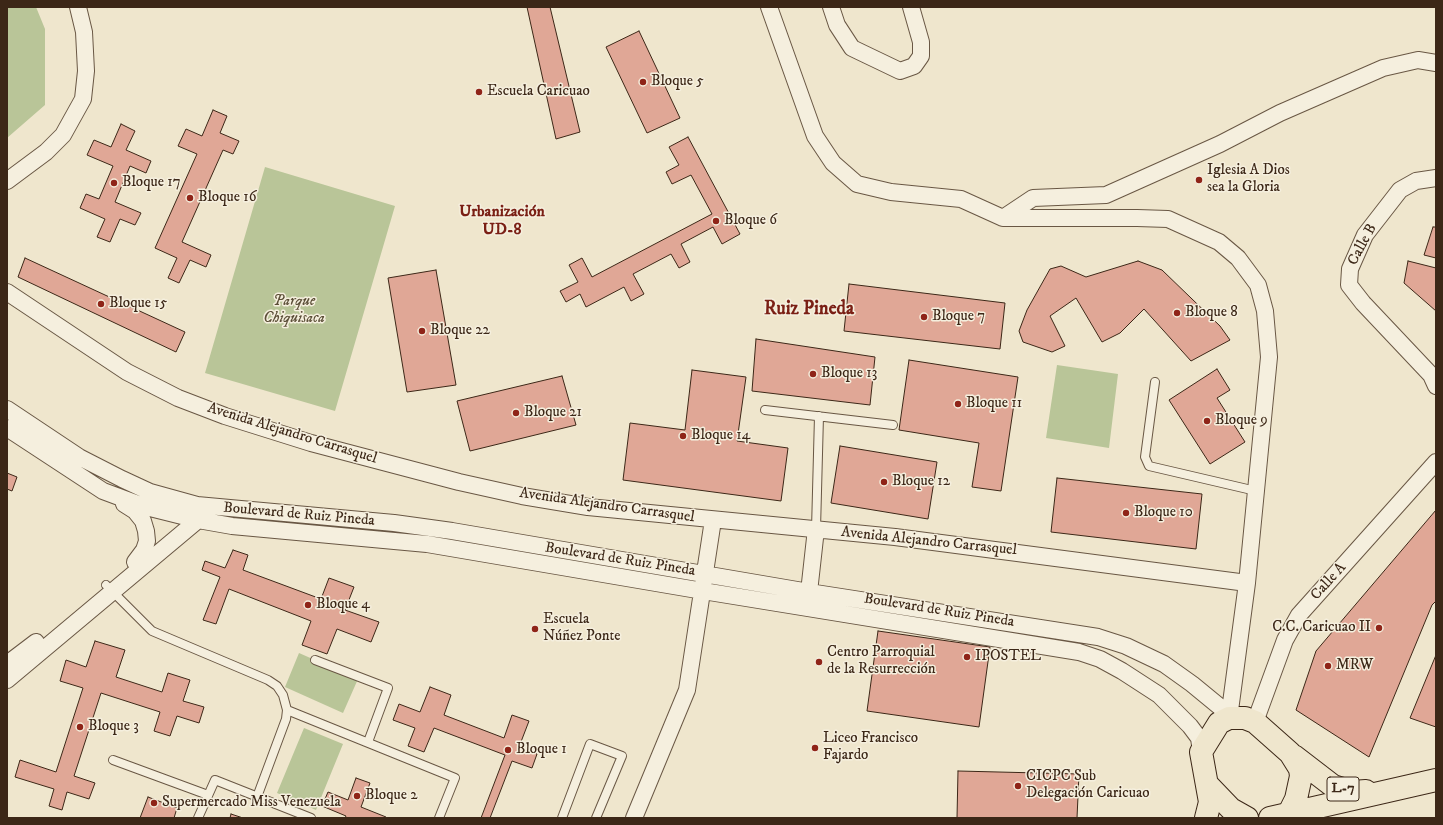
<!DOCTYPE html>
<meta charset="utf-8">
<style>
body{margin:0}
#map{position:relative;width:1443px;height:825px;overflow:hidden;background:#efe6cd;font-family:"IM FELL DW Pica",serif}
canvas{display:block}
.frame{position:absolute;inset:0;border:8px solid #3c2717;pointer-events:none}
</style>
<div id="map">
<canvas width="1443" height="825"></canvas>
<div class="frame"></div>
</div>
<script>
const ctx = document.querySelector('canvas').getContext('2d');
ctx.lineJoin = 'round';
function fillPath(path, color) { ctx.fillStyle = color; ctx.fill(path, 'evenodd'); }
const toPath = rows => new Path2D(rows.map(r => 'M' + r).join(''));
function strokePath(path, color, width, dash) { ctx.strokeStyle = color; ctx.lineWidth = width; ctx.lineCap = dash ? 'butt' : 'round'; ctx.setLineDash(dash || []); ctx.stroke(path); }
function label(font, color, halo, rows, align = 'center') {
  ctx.font = font + ' "IM FELL DW Pica",serif'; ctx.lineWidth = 3; ctx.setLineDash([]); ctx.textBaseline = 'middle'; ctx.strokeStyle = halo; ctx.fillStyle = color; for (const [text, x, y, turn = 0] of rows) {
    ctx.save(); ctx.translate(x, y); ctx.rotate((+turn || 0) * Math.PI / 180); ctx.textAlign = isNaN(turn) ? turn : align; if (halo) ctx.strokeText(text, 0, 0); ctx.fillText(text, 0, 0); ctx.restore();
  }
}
fillPath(toPath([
 [7,7,36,7,45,29,45,105,7,138],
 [265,167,395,206,335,411,205,373],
 [1057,365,1118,374,1109,448,1046,438],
 [299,653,358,679,343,713,285,687],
 [304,728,343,744,316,810,277,793]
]), '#b9c598');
const building = toPath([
 [527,7,550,7,580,132,556,139,527,7],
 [639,31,680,118,647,133,606,47,639,31],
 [213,110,227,116,220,133,239,141,233,154,223,150,182,242,211,255,206,267,190,260,179,283,168,278,177,258,155,248,197,154,178,146,186,129,202,136,213,110],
 [121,124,135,131,126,150,151,161,146,173,130,166,115,202,141,213,135,225,120,219,110,242,97,237,105,219,80,208,86,194,99,199,113,166,87,155,94,140,111,147,121,124],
 [688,137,740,234,722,244,713,227,681,244,690,262,679,268,671,254,633,274,644,294,631,301,624,287,586,307,580,294,566,302,560,291,578,282,569,265,582,258,592,277,712,214,691,175,672,184,666,172,679,165,669,147,688,137],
 [1433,227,1436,227,1436,258,1424,255,1433,227],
 [25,258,185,332,176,352,18,277,25,258],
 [1138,261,1162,270,1220,326,1230,340,1191,361,1144,309,1120,333,1102,342,1076,298,1050,316,1065,346,1052,352,1023,342,1019,331,1027,310,1050,269,1061,266,1086,277,1138,261],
 [1408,261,1436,268,1436,311,1404,283,1408,261],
 [436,270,456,385,407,392,388,278,436,270],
 [849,284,1005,303,1000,349,844,331,849,284],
 [756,339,875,357,870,405,752,391,756,339],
 [909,360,1018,377,1001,491,972,487,979,443,899,430,909,360],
 [1217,369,1230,390,1217,398,1245,442,1210,464,1169,400,1217,369],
 [692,370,746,377,737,441,788,448,781,501,623,480,630,423,685,430,692,370],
 [562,376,576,425,470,451,457,401,562,376],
 [840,446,937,462,928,519,831,503,840,446],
 [7,473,17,477,12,491,7,489,7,473],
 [1057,478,1202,494,1196,549,1051,532,1057,478],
 [1436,510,1436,601,1432,605,1369,757,1296,710,1316,651,1436,510],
 [233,550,248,555,243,570,321,599,329,578,354,587,345,610,379,622,371,642,337,629,327,654,302,645,311,621,229,589,216,624,203,620,220,577,202,570,205,561,225,568,233,550],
 [878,631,990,647,979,727,867,711,878,631],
 [95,641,125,650,116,677,162,692,168,673,190,680,183,701,204,707,199,723,177,716,170,736,154,731,160,712,101,693,74,776,95,783,89,799,67,792,62,810,49,806,54,789,15,777,20,760,56,772,83,688,60,681,66,660,86,667,95,641],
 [1436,655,1436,727,1410,718,1436,655],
 [430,687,451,695,444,715,504,738,512,715,529,721,519,747,537,754,532,768,512,761,490,818,481,818,505,755,434,728,424,752,408,746,415,728,393,720,399,704,420,712,430,687],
 [958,771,1079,774,1077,818,957,818,958,771],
 [356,778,370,783,361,807,386,817,385,818,345,818,346,816,322,806,328,792,348,800,356,778],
 [148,797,177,808,174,818,140,818,148,797],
 [231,814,243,818,230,818,231,814]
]);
fillPath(building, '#e0a796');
strokePath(building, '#3c2717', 1);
const lane = toPath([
 [1155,382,1145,457,1149,466,1256,491],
 [765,410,893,425],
 [816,529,819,416],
 [106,585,152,631,268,680,277,686,283,695,287,710,286,719,257,797],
 [315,660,388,688,368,742],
 [287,710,455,778,439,818],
 [113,760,208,795],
 [198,818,215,780,311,818],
 [562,818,590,744,622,756,596,818]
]);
const street = toPath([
 [769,7,815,136,833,163,857,184,891,192,961,199,1003,218,1137,218,1168,219,1219,242,1238,258,1258,285,1265,311,1269,357,1247,583,1229,718],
 [831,7,837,25,852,48,900,71,914,66,921,56,921,42,911,7],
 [1436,178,1416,181,1400,190,1365,235,1350,269,1349,285,1363,303,1431,375,1436,386],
 [7,181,46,152,63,135,83,99,86,71,84,32,78,7],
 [1003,218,1033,198,1106,195,1220,144,1280,113,1383,68,1418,60,1436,63],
 [7,292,127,372,178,398,225,416,311,443,459,482,522,496,588,507,895,537,1247,583],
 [7,409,79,457,122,479,150,492,197,505,394,523,452,531,809,592,1098,637,1126,646,1164,664,1192,684,1220,707,1229,718],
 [7,428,103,491,146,507,198,520,232,526,427,544,703,591,1079,652,1100,659,1122,671,1159,695,1190,726,1199,738,1201,752],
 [124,504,135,511,143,521,146,531,147,541,144,550,135,562],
 [809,592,816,529],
 [7,664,36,642],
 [7,680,198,520],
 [1255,722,1285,640,1299,615,1436,462],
 [634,818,687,690,713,520]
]);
const primary = toPath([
 [1294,756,1333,786,1352,792,1366,791],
 [1207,784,1231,809,1247,818],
 [1206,818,1210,802,1201,752,1219,723,1229,718,1245,718,1255,722,1290,753,1300,769,1301,776,1296,799,1289,813],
 [1270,818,1436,780]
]);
strokePath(lane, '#695744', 10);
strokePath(street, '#695744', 18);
strokePath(primary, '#3c2717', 24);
strokePath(lane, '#f5efde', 8);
strokePath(street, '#f5efde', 16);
strokePath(primary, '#efe6cd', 22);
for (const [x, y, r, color] of [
 [643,82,4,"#8f2418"],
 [479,92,4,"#8f2418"],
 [1199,180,4,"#8f2418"],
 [114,183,4,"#8f2418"],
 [190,198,4,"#8f2418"],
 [716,221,4,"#8f2418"],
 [101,304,4,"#8f2418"],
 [1177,313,4,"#8f2418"],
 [924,317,4,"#8f2418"],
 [422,331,4,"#8f2418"],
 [813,374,4,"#8f2418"],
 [958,404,4,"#8f2418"],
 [516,413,4,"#8f2418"],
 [1207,421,4,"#8f2418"],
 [683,436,4,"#8f2418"],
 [884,482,4,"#8f2418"],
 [1126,513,4,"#8f2418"],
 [308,605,4,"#8f2418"],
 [1379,628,4,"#8f2418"],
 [535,629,4,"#8f2418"],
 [967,657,4,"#8f2418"],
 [819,662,4,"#8f2418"],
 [1328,666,4,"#8f2418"],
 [80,727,4,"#8f2418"],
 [815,748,4,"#8f2418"],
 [508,750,4,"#8f2418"],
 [1018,786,4,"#8f2418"],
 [357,796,4,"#8f2418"],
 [154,803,4,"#8f2418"]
]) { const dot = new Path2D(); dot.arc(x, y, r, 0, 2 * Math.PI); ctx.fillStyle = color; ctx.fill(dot); strokePath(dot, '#f5efde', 1.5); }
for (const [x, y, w] of [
 [1343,789,32]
]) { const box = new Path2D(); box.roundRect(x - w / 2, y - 12, w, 24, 3); ctx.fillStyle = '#f5efde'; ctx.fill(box); strokePath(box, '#3c2717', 1); }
label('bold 14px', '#3c2717', null, [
 ["L-7",1343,789]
]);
label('15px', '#3c2717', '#f5efde', [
 ["Bloque 5",651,82],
 ["Escuela Caricuao",487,92],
 ["Iglesia A Dios",1207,171],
 ["sea la Gloria",1207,188],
 ["Bloque 17",122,183],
 ["Bloque 16",198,198],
 ["Bloque 6",724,221],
 ["Bloque 15",109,304],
 ["Bloque 8",1185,313],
 ["Bloque 7",932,317],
 ["Bloque 22",430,331],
 ["Bloque 13",821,374],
 ["Bloque 11",966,404],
 ["Bloque 21",524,413],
 ["Bloque 9",1215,421],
 ["Bloque 14",691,436],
 ["Bloque 12",892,482],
 ["Bloque 10",1134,513],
 ["Bloque 4",316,605],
 ["Escuela",543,620],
 ["Núñez Ponte",543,637],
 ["C.C. Caricuao II",1371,628,"right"],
 ["Centro Parroquial",827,653],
 ["de la Resurrección",827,670],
 ["IPOSTEL",975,657],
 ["MRW",1336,666],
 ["Bloque 3",88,727],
 ["Liceo Francisco",823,739],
 ["Fajardo",823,756],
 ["Bloque 1",516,750],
 ["CICPC Sub",1026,777],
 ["Delegación Caricuao",1026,794],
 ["Bloque 2",365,796],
 ["Supermercado Miss Venezuela",162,803]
], 'left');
label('15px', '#3c2717', '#f5efde', [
 ["Calle B",1363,245,-62],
 ["Avenida Alejandro Carrasquel",292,434,17],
 ["Avenida Alejandro Carrasquel",607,506,8],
 ["Boulevard de Ruiz Pineda",299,515,5],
 ["Avenida Alejandro Carrasquel",929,542,6],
 ["Boulevard de Ruiz Pineda",620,560,9],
 ["Calle A",1329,582,-48],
 ["Boulevard de Ruiz Pineda",939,611,9]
]);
label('italic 15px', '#5b4e37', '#f5efde', [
 ["Parque",294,302],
 ["Chiquisaca",294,319]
]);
label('bold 16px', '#7a1f14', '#f5efde', [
 ["Urbanización",502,213],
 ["UD-8",502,231]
]);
label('bold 19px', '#7a1f14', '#f5efde', [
 ["Ruiz Pineda",809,310]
]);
</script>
